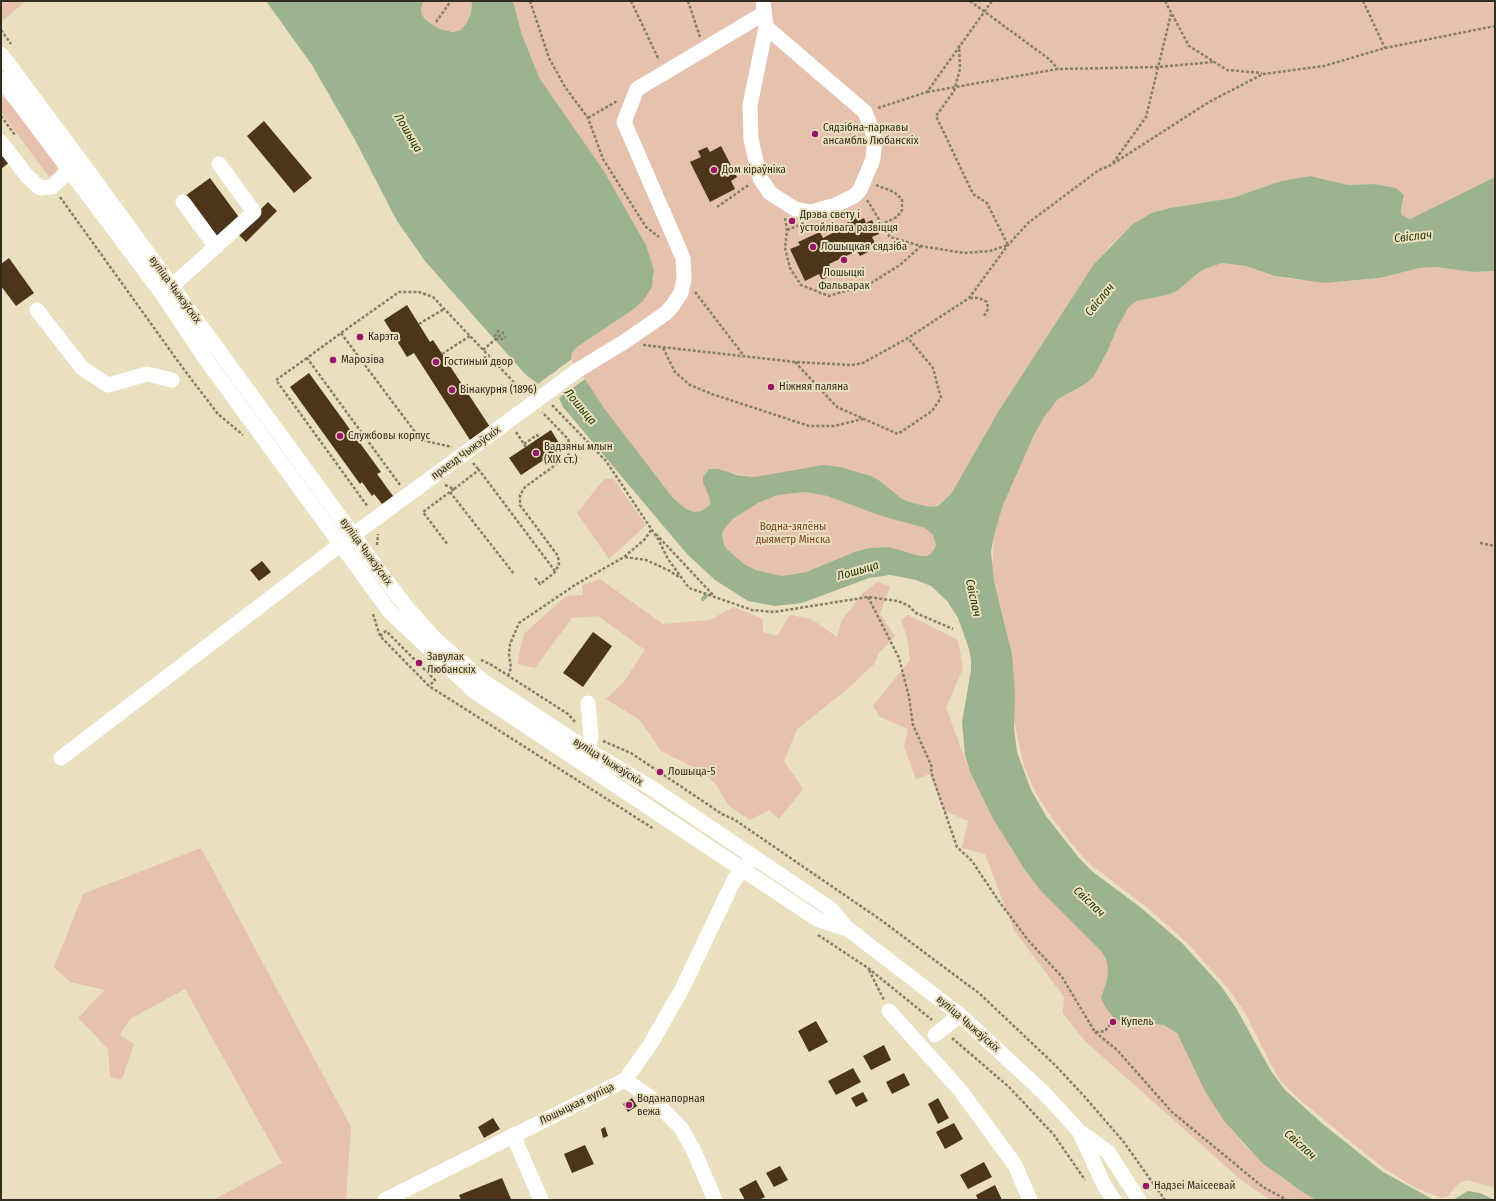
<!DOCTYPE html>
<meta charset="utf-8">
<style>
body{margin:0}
#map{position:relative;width:1496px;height:1201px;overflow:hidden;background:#eadfbe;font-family:"Fira Sans Condensed",sans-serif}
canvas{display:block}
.frame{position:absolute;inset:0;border:2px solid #312d20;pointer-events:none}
</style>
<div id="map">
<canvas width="1496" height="1201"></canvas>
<div class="frame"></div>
</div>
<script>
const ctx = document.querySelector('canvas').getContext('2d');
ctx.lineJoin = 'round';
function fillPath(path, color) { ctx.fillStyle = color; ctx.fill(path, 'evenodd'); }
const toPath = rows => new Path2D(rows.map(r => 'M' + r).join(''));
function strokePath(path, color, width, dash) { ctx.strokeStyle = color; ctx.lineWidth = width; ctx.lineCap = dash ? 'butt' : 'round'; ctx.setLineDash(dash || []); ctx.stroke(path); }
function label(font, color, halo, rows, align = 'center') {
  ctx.font = font + ' "Fira Sans Condensed",sans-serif'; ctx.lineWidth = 4; ctx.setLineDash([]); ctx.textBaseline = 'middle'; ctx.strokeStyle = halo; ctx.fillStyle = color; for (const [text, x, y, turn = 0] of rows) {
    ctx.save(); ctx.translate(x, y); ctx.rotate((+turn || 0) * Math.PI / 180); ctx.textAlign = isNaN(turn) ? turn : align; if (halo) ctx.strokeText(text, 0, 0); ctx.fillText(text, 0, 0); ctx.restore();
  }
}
fillPath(toPath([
 [1,1,26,1,1,22],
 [421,1,472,1,471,12,466,24,460,30,446,32,439,29,426,20,422,15,421,9,423,2],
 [513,1,1495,1,1495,177,1410,219,1402,215,1401,210,1404,199,1374,184,1348,185,1310,176,1281,181,1232,198,1170,208,1151,213,1142,218,1113,243,1094,264,998,412,951,494,937,506,930,507,913,503,902,499,880,481,861,473,755,477,709,469,703,477,710,499,710,505,701,511,694,512,686,509,673,498,604,408,571,360,572,353,577,347,634,309,643,301,654,279,654,270,646,245,604,171,540,79,522,35],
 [2,96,27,121,58,165,56,171,49,177,1,112],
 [1222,263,1246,266,1275,276,1291,279,1339,282,1379,278,1420,268,1435,267,1473,272,1495,271,1495,1188,1467,1180,1459,1183,1447,1197,1442,1198,1416,1188,1382,1167,1300,1100,1280,1080,1273,1068,1244,1011,1228,988,1192,948,1172,929,1150,910,1090,864,1076,849,1048,812,1036,793,1024,766,1013,716,1015,693,1008,637,994,581,992,567,994,536,1003,505,1026,451,1045,416,1058,399,1087,383,1094,376,1108,350,1118,326,1129,307,1137,301,1167,295,1177,291,1202,270],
 [613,478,646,525,609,559,577,513,604,479],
 [806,492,827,496,925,528,933,535,936,546,931,554,926,556,920,556,889,547,869,548,857,551,806,572,782,576,756,570,744,564,728,550,724,545,722,534,725,528,733,519,758,503,778,495],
 [600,579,663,624,710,620,734,607,763,619,763,632,777,636,790,615,811,619,837,637,842,620,863,593,877,582,890,586,880,614,895,636,879,653,874,664,845,691,797,729,784,761,803,789,779,819,769,810,750,820,729,806,717,786,705,773,661,751,640,720,606,699,623,683,645,650,598,616,572,618,535,668,517,664,524,634,566,596,583,595,582,585],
 [908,615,958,640,963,668,946,708,970,772,993,819,1025,870,1101,951,1106,959,1108,969,1107,979,1101,998,1105,1007,1116,1020,1157,1023,1171,1027,1181,1040,1224,1121,1248,1149,1280,1177,1316,1200,1270,1200,1240,1179,1084,1040,1063,1013,1064,997,1014,930,985,854,962,848,968,821,943,810,930,774,916,779,904,747,908,729,880,717,873,706,910,660,907,637,901,620],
 [201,848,351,1127,346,1200,213,1200,282,1163,185,989,130,1019,120,1035,134,1044,122,1079,110,1077,108,1049,78,1018,105,990,70,982,54,967,83,894]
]), '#e5c1ae');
fillPath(toPath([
 [266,1,421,1,423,2,421,9,422,15,426,20,439,29,453,32,460,30,466,24,471,13,472,1,513,1,522,35,540,79,604,171,646,245,654,270,652,287,643,301,634,309,577,347,572,353,571,360,558,369,570,389,585,379,604,408,673,498,686,509,694,512,701,511,710,505,710,499,703,482,703,477,709,469,719,469,737,475,755,477,823,465,840,467,871,476,880,481,902,499,913,503,930,507,938,506,951,494,998,412,1094,264,1133,224,1151,213,1170,208,1232,198,1281,181,1310,176,1348,185,1374,184,1396,188,1404,195,1401,210,1402,215,1410,219,1495,177,1495,271,1473,272,1435,267,1420,268,1379,278,1325,283,1275,276,1246,266,1222,263,1202,270,1177,291,1167,295,1137,301,1129,307,1118,326,1108,350,1094,376,1087,383,1058,399,1045,416,1034,435,1003,505,994,536,991,552,994,581,1012,654,1015,693,1014,728,1017,752,1031,790,1046,816,1079,858,1093,872,1140,907,1182,943,1221,986,1236,1008,1271,1071,1285,1090,1324,1125,1383,1172,1434,1200,1316,1200,1301,1191,1262,1163,1224,1121,1205,1091,1177,1033,1164,1025,1150,1023,1129,1025,1122,1023,1112,1016,1105,1007,1101,998,1107,979,1108,969,1106,959,1101,951,1041,891,1025,870,993,819,970,772,965,755,962,722,971,670,971,660,969,649,958,618,947,601,931,586,916,580,890,575,869,578,802,603,775,606,748,601,715,580,687,554,563,407,559,398,563,394,550,375,538,384,526,375,425,261,397,221,354,138,312,65],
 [806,492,827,496,882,516,925,528,933,535,936,546,931,554,926,556,920,556,889,547,869,548,857,551,806,572,782,576,756,570,744,564,728,550,724,545,722,534,725,528,733,519,758,503,778,495],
 [1468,1191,1480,1193,1495,1200,1453,1200]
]), '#9db390');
fillPath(toPath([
 [571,360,572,362,561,370,571,386,584,377,585,379,557,399,561,394,550,378,539,385,538,384]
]), '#eadfbe');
strokePath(toPath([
 [703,599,706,596]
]), '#9db390', 4);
fillPath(toPath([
 [264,121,312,178,294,193,247,136],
 [721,146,737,177,731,181,735,189,710,202,690,162,701,157,698,151,707,147,710,152],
 [1,148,11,161,1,169],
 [210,178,241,220,216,238,185,196],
 [268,202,277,211,246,242,237,233],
 [856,218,858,221,864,218,866,223,872,220,879,234,872,237,875,243,868,247,870,251,860,256,857,251,829,264,834,274,822,280,819,274,805,281,790,249,800,245,798,242,820,232,823,238,842,228,841,226],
 [9,258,34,293,16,306,1,286,1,264],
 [407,305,430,342,433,340,490,427,470,440,414,353,407,357,384,320],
 [309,373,381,472,377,474,393,496,382,504,374,494,372,496,362,482,360,484,290,387],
 [551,430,562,448,521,475,509,458],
 [262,561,271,572,259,581,250,570],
 [593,632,612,646,583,687,563,673],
 [816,1021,828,1042,809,1052,798,1031],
 [884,1045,891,1060,871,1070,863,1056],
 [853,1068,861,1082,836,1095,828,1081],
 [904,1073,910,1085,892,1094,886,1082],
 [863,1092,868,1101,856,1107,851,1098],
 [632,1098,637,1106,628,1112,623,1104],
 [938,1098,949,1118,938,1124,928,1104],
 [493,1118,500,1129,484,1138,478,1127],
 [954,1123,963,1139,945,1149,936,1132],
 [605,1127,608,1136,603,1138,601,1129],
 [585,1145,594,1164,572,1173,564,1154],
 [984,1162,992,1177,968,1189,960,1175],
 [780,1166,788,1180,774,1187,766,1173],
 [502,1178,511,1199,461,1200,459,1195],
 [756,1180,765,1197,759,1200,745,1200,739,1189],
 [995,1185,1002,1200,978,1200,976,1195]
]), '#4c3518');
strokePath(toPath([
 [530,1,549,58,565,87,588,118,603,159,646,227,659,237],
 [631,1,659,60],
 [688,1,700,37],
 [970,1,1049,59,1058,69],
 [1165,1,1189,46,1227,70,1262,73],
 [1363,1,1385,48],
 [436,22,451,1],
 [1,30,11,44],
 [927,92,1058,69,1157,67,1214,62],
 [878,108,927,92,992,1],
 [1,116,15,135],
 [588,118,617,101],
 [1113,163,1146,117,1171,14],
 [876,185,894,192,902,199,902,210,897,217,882,224],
 [60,197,185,371,218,414,243,435],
 [867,200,890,237,921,246,964,253,990,251,1008,245,987,203,973,194,936,116,954,91,960,69,959,45],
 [717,207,750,184],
 [785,218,787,230,785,248,790,268,801,285,829,296,871,283,900,265,921,246],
 [787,230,802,224],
 [695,292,744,356],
 [970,298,979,298,987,302,988,309,984,316],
 [419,324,444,309],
 [499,330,495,336,496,339,500,340,506,337],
 [341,333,421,440,452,447],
 [643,345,795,362,852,365,863,363,908,338,969,298,1008,245,1028,223,1099,170,1111,165,1209,102,1263,74,1324,66,1385,48,1495,26],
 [663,348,675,372,690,385,712,394,809,426,834,426,863,419],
 [483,350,504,332],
 [442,354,470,336],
 [307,358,276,380,368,507],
 [795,362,837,407,898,434,932,411,941,398,933,368,908,338],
 [552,405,606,461,658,539,668,559,689,588,752,610,774,612,868,597,898,601,909,606,916,613,953,629],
 [516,432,526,447],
 [524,444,537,435,539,438],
 [473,463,479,470],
 [400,485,307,358,341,333,399,292,419,292,433,297,525,394],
 [445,485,454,489,423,512,448,545],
 [454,489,479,470,555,571],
 [450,492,514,574],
 [656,534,714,596],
 [1480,543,1495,546],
 [377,545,378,534],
 [625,557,646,560,668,570,679,577],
 [535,578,540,584,554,573,559,565,558,556,520,505,520,495,525,487,568,456,571,448,568,439,542,412],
 [868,597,899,658,909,697,913,725,932,767,931,772,957,847,972,861,998,900,1028,940,1062,977,1095,1032,1105,1031,1112,1022],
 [373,614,380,636,429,686,654,829],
 [380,636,386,631,435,680,429,686],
 [481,660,490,664,568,714,576,723],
 [508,676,511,668,509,654,510,644,519,623,575,585,624,557,644,540,652,529],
 [603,741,631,753,722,814,735,820,881,920,980,994,1055,1065,1084,1096,1123,1141,1165,1200],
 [818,935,868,968,932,1020],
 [869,970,884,1000],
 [1095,1032,1117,1050,1172,1112,1263,1187,1287,1200],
 [952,1038,1009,1087,1054,1135,1085,1180]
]), '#867f69', 2.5, [3, 2]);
strokePath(toPath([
 [763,1,766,27,750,105,751,139,760,178,770,193,795,209,811,212,836,205,854,196,860,190,873,159,875,138,865,112,766,27],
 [1,54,80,160,372,561,404,604,435,639,483,681,588,750,650,787,831,909,848,929,960,1015,1043,1092,1079,1131,1108,1152,1139,1200],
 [1,79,163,295,205,358,390,612,475,692,805,911,819,920,848,929],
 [1,142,27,176,40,188,52,187,77,163],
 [183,202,216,247],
 [172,286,254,212,219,164],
 [37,310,82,368,108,385,147,374,172,380],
 [584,756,588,750,591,736,588,703],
 [61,758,341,544,578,370,624,342,666,313,673,305,681,293,684,279,683,258,624,122,637,89,763,14],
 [889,1011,960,1090,1015,1165,1030,1200],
 [935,1035,960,1015],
 [625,1080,651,1098,681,1128,693,1149,715,1200],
 [1080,1133,1105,1187,1114,1200],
 [513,1135,541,1200],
 [385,1200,625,1080,650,1045,682,989,734,880,748,863]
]), '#fff', 15);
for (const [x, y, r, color] of [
 [815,134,4,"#991569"],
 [714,170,4,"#991569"],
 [792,221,4,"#991569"],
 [813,247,4,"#991569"],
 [844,260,4,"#991569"],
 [360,337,4,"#991569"],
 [333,360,4,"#991569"],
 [436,362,4,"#991569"],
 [771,387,4,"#991569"],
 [452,390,4,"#991569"],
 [340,436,4,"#991569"],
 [536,453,4,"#991569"],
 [419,663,4,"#991569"],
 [660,772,4,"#991569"],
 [1113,1022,4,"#991569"],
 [629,1105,4,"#991569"],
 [1146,1186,4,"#991569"]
]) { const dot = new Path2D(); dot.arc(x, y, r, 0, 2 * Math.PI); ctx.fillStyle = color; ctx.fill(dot); strokePath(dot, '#eadfbe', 1.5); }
label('11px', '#312d20', '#eadfbe', [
 ["Сядзібна-паркавы",823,128],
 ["ансамбль Любанскіх",823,141],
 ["Дом кіраўніка",722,170],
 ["Дрэва свету і",800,215],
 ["ўстойлівага развіцця",800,228],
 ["Лошыцкая сядзіба",821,247],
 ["Лошыцкі",844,273,"center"],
 ["Фальварак",844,286,"center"],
 ["Карэта",368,337],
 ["Марозіва",341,360],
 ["Гостиный двор",444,362],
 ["Ніжняя паляна",779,387],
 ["Вінакурня (1896)",460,390],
 ["Службовы корпус",348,436],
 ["Вадзяны млын",544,447],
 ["(XIX ст.)",544,460],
 ["Завулак",427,657],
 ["Любанскіх",427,670],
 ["Лошыца-5",668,772],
 ["Купель",1121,1022],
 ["Воданапорная",637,1099],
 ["вежа",637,1112],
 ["Надзеі Маісеевай",1154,1186]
], 'left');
label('11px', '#312d20', '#eadfbe', [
 ["вуліца Чыжэўскіх",175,290,54],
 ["праезд Чыжэўскіх",466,453,-36],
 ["вуліца Чыжэўскіх",366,552,54],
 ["вуліца Чыжэўскіх",608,762,32],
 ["вуліца Чыжэўскіх",968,1024,41],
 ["Лошыцкая вуліца",577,1104,-26]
]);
label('11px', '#794526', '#eadfbe', [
 ["Водна-зялёны",793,527],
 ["дыяметр Мінска",793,540]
]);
label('italic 12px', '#1c3701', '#eadfbe', [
 ["Лошыца",408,133,59],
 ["Свіслач",1413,237,-6],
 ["Свіслач",1100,300,-50],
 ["Лошыца",580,407,50],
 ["Лошыца",858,571,-16],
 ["Свіслач",973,598,78],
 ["Свіслач",1089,902,43],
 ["Свіслач",1300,1145,42]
]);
</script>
